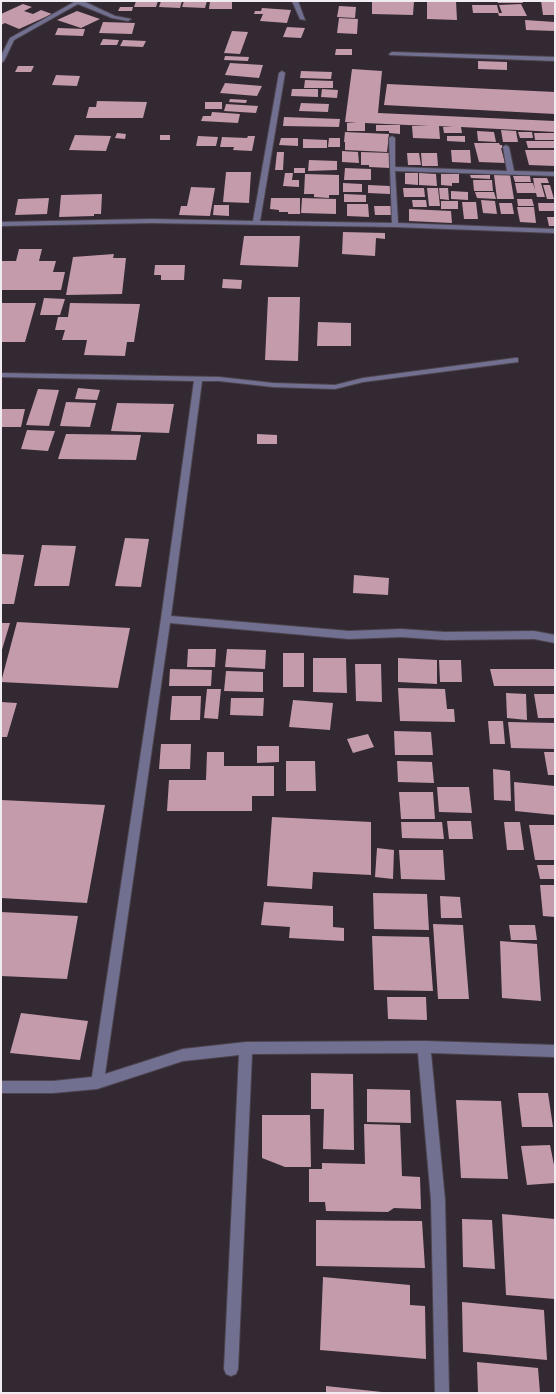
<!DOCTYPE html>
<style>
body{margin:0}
#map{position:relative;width:556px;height:1394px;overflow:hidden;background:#322933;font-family:Signika,sans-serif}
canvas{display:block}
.frame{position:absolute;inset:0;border:2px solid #f1ecf2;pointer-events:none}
</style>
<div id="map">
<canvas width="556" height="1394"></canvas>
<div class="frame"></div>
</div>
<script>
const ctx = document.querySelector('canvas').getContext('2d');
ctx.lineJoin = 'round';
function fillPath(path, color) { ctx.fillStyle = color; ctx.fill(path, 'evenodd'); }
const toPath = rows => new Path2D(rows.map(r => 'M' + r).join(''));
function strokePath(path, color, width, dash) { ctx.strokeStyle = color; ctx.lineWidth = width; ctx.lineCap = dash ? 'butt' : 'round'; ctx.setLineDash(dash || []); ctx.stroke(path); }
fillPath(toPath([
 [136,1,158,1,156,7,134,7],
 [161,1,182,1,180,8,159,7],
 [184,1,207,1,205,8,182,7],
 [210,1,232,1,232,9,209,9],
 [372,1,414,1,413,15,372,14],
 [427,1,456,1,457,20,427,19],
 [497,1,522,1,523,3,498,3],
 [541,1,555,1,555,15,543,15],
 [23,4,32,7,24,11,33,14,41,10,52,14,19,29,5,23,1,25,1,14],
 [521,4,527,16,499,16,498,13,502,13,499,5],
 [472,5,497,5,499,13,473,13],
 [339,6,356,7,355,18,337,17],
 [120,7,133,7,132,11,118,11],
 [262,8,291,10,287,23,260,21,263,14,254,14,255,11,261,11],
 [77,11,100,19,81,28,57,20],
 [339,18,358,19,357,34,337,33],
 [525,20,555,22,555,31,526,30],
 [103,22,135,23,132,34,99,33],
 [287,27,305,28,301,38,283,37],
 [58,28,85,29,83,36,55,35],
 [232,31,248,32,240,54,224,53],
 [103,39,119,40,117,45,100,45],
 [123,40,146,41,143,47,120,46],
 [336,49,352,49,352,55,335,55],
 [225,56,249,57,248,61,224,60],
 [478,61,507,62,507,70,478,69],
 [230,63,263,65,259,78,225,75],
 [18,66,34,66,31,72,15,72],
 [352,69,382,71,378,113,555,121,555,132,461,127,462,133,444,133,443,127,453,127,439,126,440,139,413,138,412,126,429,126,365,123,365,131,347,131,347,123,357,123,345,122],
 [301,71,332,72,331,79,300,78],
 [56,75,80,76,77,86,52,85],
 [305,80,333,81,333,88,304,88],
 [225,83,262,86,257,96,220,93],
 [387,84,555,92,555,114,384,105],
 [292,89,318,89,318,97,291,96],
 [322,89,338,90,337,98,321,97],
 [230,99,247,100,246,103,229,102],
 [97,101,147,102,143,118,86,118,89,107,96,107],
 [205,102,222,102,222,109,205,109],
 [301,103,329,104,328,112,299,111],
 [226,104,258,106,256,113,224,111],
 [212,112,240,114,238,123,201,121,203,116,211,116],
 [284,117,340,119,339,127,283,126],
 [376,125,400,125,400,134,389,133,389,131,376,131],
 [501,130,516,131,518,142,503,142],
 [477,131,494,132,496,142,478,141],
 [345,132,389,134,387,152,345,150,345,142,360,142,344,142],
 [518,132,532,132,533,138,520,138],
 [117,133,126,134,125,139,115,138],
 [534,133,554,133,555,140,535,140],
 [75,135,111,136,106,151,69,150],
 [160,135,170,135,170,140,160,140],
 [198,136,218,137,216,146,196,146],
 [248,136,255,136,252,151,233,150,234,147,220,147,222,137,247,138],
 [447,136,465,136,465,142,447,141],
 [281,138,298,138,298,146,279,145],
 [329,138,340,138,340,147,328,147],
 [303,139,327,140,327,148,303,148],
 [526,141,554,141,555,148,528,148],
 [474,143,499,143,500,145,502,145,503,148,501,148,505,163,479,162],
 [451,150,470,150,471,163,452,162],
 [525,150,555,150,555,166,529,165],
 [342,151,358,152,359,163,342,162],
 [277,152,284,152,283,170,275,170],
 [361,152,390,153,390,168,369,167,369,165,361,165],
 [407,153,419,153,421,165,408,165],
 [421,153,437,153,438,166,422,166],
 [309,160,337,161,337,170,308,171],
 [294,168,305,168,305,173,294,173],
 [345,168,371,169,371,180,344,180],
 [226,172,251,172,249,203,223,202],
 [285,173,293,173,292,180,299,180,299,187,283,186],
 [405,173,418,173,418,185,405,184],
 [419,173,436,174,437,186,419,185],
 [305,174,339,175,339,195,329,195,329,198,314,197,314,194,304,194],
 [441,174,459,174,459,183,452,183,452,186,441,185],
 [470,175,490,175,490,179,471,178],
 [494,175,510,175,514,199,497,199],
 [513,176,530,176,531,182,515,182],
 [533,178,547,178,549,183,541,183,545,197,537,197,536,193,517,193,515,183,533,183,535,190],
 [473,180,492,180,493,191,474,191],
 [343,183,362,184,362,192,343,192],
 [368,185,390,186,390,194,368,193],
 [543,185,550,185,554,199,547,199],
 [191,187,215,188,210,216,179,215,181,206,187,206],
 [403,188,424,188,425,197,404,197],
 [427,188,438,188,440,206,429,206],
 [439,188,448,188,449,200,440,199],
 [451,191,468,192,468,200,451,199],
 [475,192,494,192,496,199,477,198],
 [102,194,101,214,94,214,94,216,59,217,61,195],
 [344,194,366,195,366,202,344,202],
 [49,198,47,214,15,215,18,199],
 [271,198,300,198,300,214,288,214,288,212,279,212,279,210,270,209],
 [302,198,336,199,336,214,301,213],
 [517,199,532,199,534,206,518,206],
 [412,200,426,200,427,207,413,207],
 [481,200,495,201,497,214,483,213],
 [441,201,458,201,458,209,441,209],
 [462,202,476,202,478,219,464,219],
 [499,203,512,203,514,214,501,214],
 [538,203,555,203,555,211,539,211],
 [347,204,368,204,369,217,347,216],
 [214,205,229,205,229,216,213,215],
 [374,206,391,206,391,215,375,215],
 [517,207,534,207,536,223,520,222],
 [409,209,451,211,452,223,409,221],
 [547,217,555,217,555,226,549,226],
 [343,232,385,233,385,239,376,238,375,256,342,254],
 [244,236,300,236,298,267,240,265],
 [19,249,42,249,39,261,56,261,53,272,65,272,61,290,1,290,1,261,16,261],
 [114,254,113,258,126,258,122,294,66,295,73,257],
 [155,265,185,265,184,280,161,280,161,275,154,275],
 [223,279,242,280,241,289,222,288],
 [268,297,300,297,298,361,265,360],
 [44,298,65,299,60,315,40,315],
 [1,303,36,303,25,342,1,342],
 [70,303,140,304,134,342,127,342,125,356,84,355,87,340,62,340,65,330,55,330,58,317,68,317],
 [318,322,351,323,351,346,317,346],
 [78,388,100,390,97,400,75,399],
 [38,389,59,390,49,426,26,425],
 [66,402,96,403,90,427,60,426],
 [117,403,174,404,169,433,111,431],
 [1,409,25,409,21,427,1,427],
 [27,430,55,431,48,451,21,449],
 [66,434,141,435,136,460,58,459],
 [257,434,277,435,277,444,257,444],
 [125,538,149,539,141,587,115,586],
 [42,545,76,546,69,586,34,586],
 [1,554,24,555,14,604,1,604],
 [354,575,389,578,388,595,353,593],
 [17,622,130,628,118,688,1,682],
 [1,623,10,623,1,653],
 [188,649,216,649,215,667,187,667],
 [227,649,266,650,265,669,225,667],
 [283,653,304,653,304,687,283,687],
 [313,658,346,658,347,693,313,692],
 [398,658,437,660,437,684,398,682],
 [439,660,461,660,462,682,440,682],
 [355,664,381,664,382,702,356,701],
 [170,669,212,670,211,686,169,686],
 [490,669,555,669,555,686,494,686],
 [226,671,263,672,263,692,224,691],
 [398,688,445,689,447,709,454,709,455,722,400,721],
 [207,689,221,689,218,719,204,718],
 [506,693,526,694,527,720,507,718],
 [534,694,555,694,555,718,538,718],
 [172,696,201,696,200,720,170,720],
 [231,698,264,698,263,716,230,715],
 [293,700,333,703,330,730,289,727],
 [1,702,17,703,7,737,1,737],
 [488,721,503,721,505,744,490,744],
 [508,722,555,723,555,749,511,748],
 [394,731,431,732,433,755,395,755],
 [368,734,374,747,353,753,347,739],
 [161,744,191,744,190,769,159,769],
 [257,746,279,746,279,762,257,763],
 [207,752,224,752,224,766,274,766,274,796,252,796,252,811,167,811,169,780,206,780],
 [544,752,555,752,555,775,548,775],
 [286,761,315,761,316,791,286,791],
 [397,761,432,762,434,783,398,782],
 [493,769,510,771,511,801,494,800],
 [514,782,555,786,555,815,515,811],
 [437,787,469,787,472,813,439,812],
 [399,792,433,792,435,819,401,819],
 [1,800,105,805,87,903,1,898],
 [272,817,371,822,371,875,313,872,312,889,267,886],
 [447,821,471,821,473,839,449,839],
 [401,822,442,822,444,839,402,838],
 [504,822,520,822,524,850,507,850],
 [529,825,555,825,555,860,535,860],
 [377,848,394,850,393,879,375,877],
 [399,850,443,850,445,880,401,879],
 [537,865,555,865,555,879,540,879],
 [540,885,555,885,555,917,543,916],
 [373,893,427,894,429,930,374,929],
 [440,896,460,897,462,918,441,918],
 [264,902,333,906,333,927,344,928,344,941,289,938,290,927,261,925],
 [1,912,78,916,67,979,1,976],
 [433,924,463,925,469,999,438,999],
 [509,925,535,925,537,940,511,940],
 [372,936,429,937,433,991,374,990],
 [500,941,537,944,541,1001,502,998],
 [387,997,426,997,427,1020,388,1019],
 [21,1013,88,1021,80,1060,10,1053],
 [311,1073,353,1074,354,1150,323,1149,324,1109,311,1109],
 [367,1089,410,1090,411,1123,367,1122],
 [518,1093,548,1093,553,1127,522,1127],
 [456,1100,501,1101,508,1179,461,1178],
 [262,1115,310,1115,311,1167,285,1167,262,1158],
 [364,1124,400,1125,402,1176,420,1177,421,1209,394,1208,388,1212,326,1211,325,1202,309,1202,309,1169,322,1169,322,1163,365,1164],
 [550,1145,555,1170,555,1183,527,1185,521,1146],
 [502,1214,555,1219,555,1299,506,1295],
 [462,1219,492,1220,495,1269,463,1267],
 [316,1220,422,1221,425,1268,316,1266],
 [323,1277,410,1285,410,1305,425,1306,426,1359,320,1350],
 [462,1302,544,1310,547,1360,463,1352],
 [477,1362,538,1368,540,1393,478,1393],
 [326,1386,382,1392,382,1393,326,1393]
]), '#c49baa');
const minor = toPath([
 [76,1,83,1,115,16,131,19,128,21,112,18,78,4,14,40,4,61,1,63,1,56,10,38,76,1],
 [292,1,298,1,305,20,300,19,292,1],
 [392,52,555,57,555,61,390,55,389,54,392,52],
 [282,71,285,73,260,221,392,223,389,138,392,136,395,138,395,167,507,171,503,147,506,145,509,147,514,171,555,172,555,176,395,171,398,223,555,229,555,233,395,227,151,223,1,226,1,222,151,219,253,221,279,73,282,71],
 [515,358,518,358,518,362,363,382,335,389,273,387,219,381,202,381,171,616,349,631,401,629,445,632,534,631,555,635,555,643,534,639,445,640,401,637,349,639,170,623,105,1074,183,1049,246,1042,424,1041,555,1045,555,1057,431,1053,445,1200,449,1393,435,1393,431,1200,418,1053,252,1054,238,1369,236,1374,231,1376,226,1374,224,1369,239,1055,183,1061,97,1089,53,1093,1,1093,1,1081,53,1081,92,1077,161,619,194,381,1,377,1,373,219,377,273,383,335,385,363,378,515,358]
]);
strokePath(minor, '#4d444e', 2);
fillPath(minor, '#727091');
</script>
